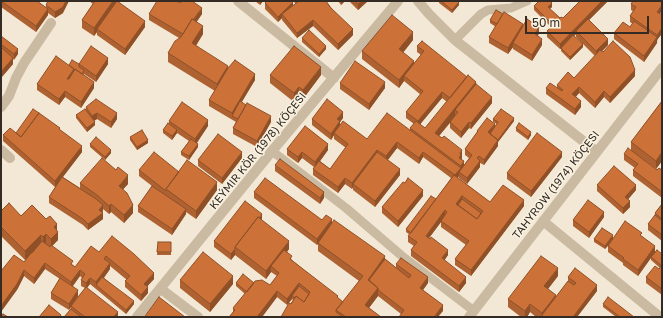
<!DOCTYPE html>
<meta charset="utf-8">
<style>
body{margin:0}
#map{position:relative;width:663px;height:318px;overflow:hidden;background:#f2e8d5;font-family:"Golos Text",sans-serif}
canvas{display:block}
.frame{position:absolute;inset:0;border:2px solid #342b24;pointer-events:none}
.scale{position:absolute;left:525px;top:16px;width:124px;height:18px;box-sizing:border-box;border:2px solid #342b24;border-top:0;padding-left:5px;font-size:12px;line-height:14px;white-space:nowrap;color:#342b24;-webkit-text-stroke:3px #faf2e1;paint-order:stroke}
</style>
<div id="map">
<canvas width="663" height="318"></canvas>
<div class="frame"></div>
<div class="scale">50 m</div>
</div>
<script>
const ctx = document.querySelector('canvas').getContext('2d');
ctx.lineJoin = 'round';
const toPath = rows => new Path2D(rows.map(r => 'M' + r).join(''));
function strokePath(path, color, width, dash) { ctx.strokeStyle = color; ctx.lineWidth = width; ctx.lineCap = dash ? 'butt' : 'round'; ctx.setLineDash(dash || []); ctx.stroke(path); }
function fillPath(path, color) { ctx.fillStyle = color; ctx.fill(path, 'evenodd'); }
function label(font, color, halo, rows, align = 'center') {
  ctx.font = font + ' "Golos Text",sans-serif'; ctx.lineWidth = 3; ctx.setLineDash([]); ctx.textBaseline = 'middle'; ctx.strokeStyle = halo; ctx.fillStyle = color; for (const [text, x, y, turn = 0] of rows) {
    ctx.save(); ctx.translate(x, y); ctx.rotate((+turn || 0) * Math.PI / 180); ctx.textAlign = isNaN(turn) ? turn : align; if (halo) ctx.strokeText(text, 0, 0); ctx.fillText(text, 0, 0); ctx.restore();
  }
}
strokePath(toPath([
 [455,40,481,14,488,10,511,8,527,1],
 [272,151,346,208,402,256,474,311]
]), '#cabaa1', 9);
strokePath(toPath([
 [238,1,334,78],
 [418,1,429,14,455,40,597,152],
 [1,107,9,96,16,78,24,63,51,23],
 [1,150,10,158],
 [543,221,660,317],
 [161,289,198,317],
 [137,317,272,151,398,1],
 [469,317,662,68]
]), '#cabaa1', 10);
fillPath(toPath([
 [1,1,46,7,46,5,63,13,55,18,48,13,48,15,36,32,1,7],
 [89,1,119,1,118,2,145,27,125,55,97,35,97,32,94,36,82,28,82,20,93,4],
 [255,1,263,1,260,5],
 [293,1,326,1,353,35,338,50,313,26,297,38,282,20,282,18,278,22,265,9,265,3,293,5,296,4],
 [338,1,345,1,341,5],
 [349,1,368,1,358,10],
 [439,1,458,1,459,5,452,13,439,3],
 [607,1,607,2,589,20,608,45,602,51,635,76,610,103,604,97,595,108,579,93,576,97,581,107,575,115,546,94,546,88,557,88,557,85,574,78,595,56,576,37,576,34,574,36,583,47,570,60,561,51,561,49,560,49,547,37,547,31,551,27,534,10,534,6,552,7,550,9,560,18,563,18],
 [180,3,202,14,196,22,203,34,196,46,228,68,255,80,241,102,271,122,257,147,233,134,233,128,236,122,209,106,209,100,215,91,168,62,168,53,179,38,149,20,149,14],
 [631,4,660,14,657,43,644,62,614,39,614,33,630,27,633,24,630,22,630,16,633,11,631,10],
 [490,20,523,26,539,33,538,36,542,45,532,61,513,49,513,47,508,54,489,43,489,37,496,27,490,23],
 [1,36,18,54,13,60,13,64,1,78],
 [302,38,326,49,319,57,302,42],
 [413,40,403,53,414,64,421,55,417,52,417,46,476,84,492,103,471,129,469,128,461,138,450,128,450,123,439,136,462,158,461,159,464,165,469,158,465,155,465,149,477,132,477,131,495,127,497,124,493,122,493,119,514,121,498,142,498,146,484,165,480,163,480,167,467,184,459,178,459,176,458,178,490,202,524,206,471,276,455,265,455,259,466,245,441,227,441,222,429,238,448,255,444,260,466,283,459,292,411,256,411,250,414,246,408,242,408,236,410,235,406,232,406,229,436,199,451,178,423,157,419,164,397,148,388,160,400,175,375,207,353,190,353,187,352,189,345,184,338,193,313,175,313,169,314,167,302,158,298,163,287,155,287,149,328,150,320,161,330,169,346,148,334,139,334,135,331,140,312,125,312,119,343,118,340,122,340,125,367,139,410,130,410,128,414,124,406,118,406,112,421,95,404,81,399,88,362,59,362,51],
 [442,98,447,102,425,128,420,124],
 [79,64,108,64,96,82,84,74,83,75,94,88,81,108,65,97,59,105,37,90,37,84,69,65],
 [270,75,321,75,303,99,299,95,294,102,270,83],
 [340,83,385,88,369,110,340,89],
 [662,101,662,161,656,169,631,151,631,142],
 [86,107,117,119,111,128,97,119,94,121,95,125,87,132,76,118,76,115,86,110],
 [169,121,208,126,197,143,198,147,189,160,181,155,181,152,189,141,177,133,172,140,163,133,163,130,169,124],
 [516,128,531,135,528,140,516,131],
 [60,130,82,152,63,177,80,188,80,183,128,184,123,189,133,213,124,223,111,212,109,214,103,209,103,211,102,213,103,219,88,230,83,225,49,203,49,197,57,184,55,187,3,141,3,135,16,133],
 [130,137,148,143,137,150,130,140],
 [90,144,111,153,105,160,90,147],
 [624,154,657,170,662,170,662,198,633,176,633,170,635,168,624,160],
 [562,157,531,197,507,179,507,173],
 [242,158,222,184,198,166,198,160],
 [275,165,324,198,320,204,275,171],
 [139,170,179,172,217,190,196,219,186,212,186,214,172,235,138,212,138,206,152,186,139,176],
 [405,183,423,196,398,227,382,213,382,207],
 [597,185,636,190,628,199,630,207,623,214,597,191],
 [254,192,332,224,385,259,396,268,396,264,428,283,423,290,443,311,401,314,378,296,369,308,381,317,281,317,293,300,292,299,287,305,277,297,262,317,229,317,233,312,233,308,245,294,236,286,236,283,254,283,270,285,277,276,271,272,266,279,235,255,231,260,214,247,214,241,262,220,289,249,287,252,292,260,343,302,359,281,318,251,318,244,317,245,254,198],
 [662,204,662,241,648,230,648,224,655,215,655,213],
 [1,211,21,216,57,231,58,240,52,246,75,267,99,252,154,279,147,286,148,293,141,301,125,287,125,281,127,280,110,266,110,269,104,278,134,304,126,314,90,284,87,288,118,317,64,317,71,309,71,307,69,310,51,299,51,293,60,279,45,269,34,284,24,276,17,290,24,262,29,255,25,260,1,236],
 [80,276,82,278,81,280,81,286,85,288,73,303,78,296,73,286],
 [604,217,589,238,573,226,573,220],
 [642,236,655,251,662,254,662,295,646,283,646,277,659,269,660,268,651,260,651,258,638,276,623,265,623,263,608,252,608,246,605,249,594,242,594,239],
 [158,242,171,242,171,255,157,255],
 [558,276,548,289,556,297,568,281,568,277,597,291,577,317,536,317,530,312,527,317,521,317,508,307,508,299],
 [180,280,233,284,210,312,180,288],
 [603,304,634,317,616,317,603,307]
]), '#af6231');
fillPath(toPath([
 [66,1,69,1,63,13,55,18,55,12],
 [113,1,119,1,98,30,97,29,97,32,94,36,94,28],
 [260,1,263,1,260,5],
 [341,1,345,1,341,5],
 [362,1,368,1,358,10,358,4],
 [602,1,607,1,607,2,577,32,576,31,576,34,562,48,561,48,560,49,560,44],
 [293,2,293,8,282,14,282,18,278,22,278,17],
 [459,2,459,5,452,13,452,10],
 [552,3,552,7,548,10,548,7],
 [662,5,662,11,657,18,657,12],
 [202,8,202,14,184,41,184,35],
 [48,9,48,15,36,32,36,26],
 [313,20,313,26,297,38,297,33],
 [145,21,145,27,125,55,125,49],
 [523,24,523,30,513,43,513,47,508,54,508,48],
 [203,26,203,34,192,51,192,43],
 [539,27,539,33,535,40,535,34],
 [662,28,662,34,657,40,657,43,644,62,644,56,657,38,657,35],
 [353,29,353,35,338,50,338,44],
 [413,32,413,40,399,57,399,49],
 [542,39,542,45,532,61,532,55],
 [608,39,608,45,596,57,596,51],
 [583,44,583,47,570,60,570,57],
 [326,46,326,49,319,57,319,54],
 [18,49,18,54,14,60,14,54],
 [13,58,13,64,1,78,1,72],
 [108,58,108,64,96,82,96,76],
 [414,61,414,70,404,76,404,81,399,88,399,80],
 [228,66,228,74,217,92,217,84],
 [321,67,321,75,303,99,303,90],
 [74,69,74,75,67,84,67,79],
 [635,70,635,76,610,103,610,97],
 [255,74,255,80,233,117,232,116,232,113],
 [94,82,94,88,81,108,81,102],
 [385,82,385,88,369,110,369,104],
 [476,82,476,90,458,112,455,110,455,116,435,141,435,133],
 [299,87,299,95,294,102,294,93],
 [579,87,579,93,572,100,572,94],
 [65,91,65,97,59,105,59,99],
 [604,91,604,97,595,108,595,102],
 [442,92,442,98,418,127,418,121],
 [492,97,492,103,471,129,471,123],
 [581,101,581,107,575,115,575,109],
 [343,112,343,118,340,122,340,127,334,133,334,135,331,140,331,134,337,119],
 [97,113,97,119,92,122,92,116],
 [117,113,117,119,111,128,111,122],
 [271,116,271,122,257,147,257,141],
 [514,118,514,121,498,142,498,146,484,165,484,160],
 [208,120,208,126,195,145,195,139],
 [95,122,95,125,87,132,87,128],
 [469,122,469,128,461,138,461,132],
 [495,124,495,130,490,136,488,132],
 [177,130,177,133,172,140,172,136],
 [531,132,531,135,528,140,528,137],
 [148,140,148,143,137,150,137,147],
 [397,142,397,148,386,162,386,156],
 [198,144,198,147,189,160,189,156],
 [328,144,328,150,315,168,315,162],
 [82,146,82,152,55,187,55,181],
 [111,150,111,153,105,160,105,157],
 [377,150,377,156,353,184,353,187,352,189,352,183],
 [462,150,462,158,459,165,460,153],
 [242,152,242,158,222,184,222,178],
 [302,152,302,158,298,163,298,157],
 [423,152,423,157,419,164,419,158],
 [562,152,562,157,531,197,531,191],
 [662,152,662,161,656,169,656,161],
 [464,161,464,170,461,174,459,172,459,176,455,181,455,175,461,168,461,166],
 [480,161,480,167,467,184,467,178],
 [400,169,400,175,375,207,375,201],
 [128,175,128,184,119,194,119,186],
 [345,178,345,184,338,193,338,187],
 [217,182,217,190,196,219,196,211],
 [636,185,636,190,625,203,625,197],
 [423,190,423,196,398,227,398,221],
 [324,192,324,198,320,204,320,198],
 [462,196,462,202,456,207,456,204],
 [524,200,524,206,471,276,471,270],
 [630,201,630,207,623,214,623,208],
 [111,204,111,212,109,214,109,206],
 [103,205,103,211,99,216,99,210],
 [133,205,133,213,124,223,124,215],
 [186,209,186,214,172,235,172,229],
 [445,210,445,216,441,221,441,222,426,242,426,236],
 [604,212,604,217,589,238,589,232],
 [103,213,103,219,88,230,88,224],
 [262,214,262,220,239,250,236,248],
 [332,219,332,225,317,245,317,239],
 [57,224,57,232,54,227],
 [58,232,58,240,51,247,51,239],
 [46,234,46,243,43,246,43,237],
 [41,235,41,244,25,260,25,251],
 [613,235,613,238,605,249,605,246],
 [289,241,289,249,274,269,271,266,271,272,266,279,266,271],
 [655,246,655,252,638,276,638,270],
 [235,249,235,255,231,260,231,254],
 [448,250,448,255,442,264,442,258],
 [385,256,385,265,370,284,368,280],
 [45,263,45,269,34,284,34,278],
 [110,263,110,269,97,286,96,285,96,288,96,282],
 [558,268,558,276,544,294,544,286],
 [24,270,24,276,17,290,1,312,1,306],
 [80,270,80,276,71,288,71,282],
 [154,273,154,279,144,290,144,284],
 [233,276,233,284,210,312,210,304],
 [428,277,428,283,420,294,420,288],
 [466,277,466,283,459,292,459,286],
 [90,278,90,284,86,289,86,283],
 [299,283,299,289,292,296,292,299,287,305,287,299],
 [597,285,597,291,577,317,573,317],
 [148,287,148,293,141,301,141,295],
 [378,288,378,296,365,313,365,305],
 [78,290,78,296,69,310,69,304],
 [277,291,277,297,262,317,257,317],
 [556,295,556,303,542,315,542,313],
 [134,301,134,304,126,314,126,310],
 [530,304,530,312,527,317,525,317,525,311],
 [443,305,443,311,438,317,434,317],
 [118,312,118,317,113,317]
]), '#8f5028');
const building = toPath([
 [1,1,37,1,48,9,36,26,1,1],
 [48,1,66,1,63,7,55,12,46,5,48,1],
 [95,1,113,1,94,28,82,20,95,1],
 [117,1,145,21,125,49,97,29,117,1],
 [157,1,176,1,180,3,182,1,192,1,202,8,193,20,192,19,183,34,149,14,157,1],
 [267,1,292,1,293,2,278,17,265,3,267,1],
 [299,1,326,1,330,7,353,29,338,44,313,20,297,33,282,14,299,1],
 [355,1,362,1,358,4,355,1],
 [441,1,458,1,459,2,452,10,441,1],
 [539,1,550,1,552,3,548,7,560,18,553,25,534,6,539,1],
 [580,1,602,1,560,44,547,31,561,17,563,18,580,1],
 [633,1,662,1,662,5,657,12,662,15,662,28,657,35,630,16,636,7,631,4,633,1],
 [496,10,503,14,497,24,490,20,496,10],
 [504,12,523,24,508,48,489,37,504,12],
 [392,15,413,32,399,49,414,61,399,80,362,51,392,15],
 [192,19,203,26,192,43,228,66,217,84,168,53,175,41,181,37,192,19],
 [527,19,539,27,535,34,542,39,532,55,513,43,527,19],
 [588,19,608,39,596,51,576,31,588,19],
 [634,21,657,37,644,56,614,33,623,22,630,27,634,21],
 [309,30,326,46,319,54,302,38,309,30],
 [573,35,583,44,570,57,561,48,573,35],
 [1,36,18,49,14,54,2,45,1,46,1,36],
 [422,41,467,77,450,98,442,92,418,121,406,112,423,91,404,76,424,51,417,46,422,41],
 [613,41,630,57,635,70,610,97,604,91,595,102,579,87,572,94,581,101,575,109,546,88,550,83,562,91,563,90,557,85,568,72,574,78,600,50,603,52,613,41],
 [91,46,108,58,96,76,79,64,91,46],
 [294,46,321,67,303,90,299,87,294,93,270,75,294,46],
 [1,47,13,58,1,72,1,47],
 [56,56,74,69,67,79,69,79,75,69,94,82,81,102,65,91,59,99,37,84,56,56],
 [72,60,79,64,79,67,84,70,82,74,75,69,74,71,74,69,69,65,72,60],
 [235,60,255,74,232,113,209,100,228,68,235,60],
 [355,61,385,82,369,104,340,83,355,61],
 [468,75,476,82,435,133,442,138,444,136,462,150,460,153,461,155,459,158,464,161,461,166,410,128,416,121,425,128,468,75],
 [476,84,492,97,471,123,469,122,461,132,450,122,458,112,455,110,476,84],
 [96,99,117,113,111,122,97,113,92,116,86,107,96,99],
 [327,99,343,112,337,119,340,121,331,134,312,119,327,99],
 [240,101,246,105,238,119,232,116,240,101],
 [662,101,662,152,656,161,631,142,662,101],
 [182,102,208,120,195,139,169,121,182,102],
 [247,103,271,116,257,141,233,128,247,103],
 [33,109,39,113,21,137,16,133,33,109],
 [85,109,95,122,87,128,76,115,85,109],
 [501,109,514,118,498,140,490,134,498,122,493,119,501,109],
 [39,113,60,128,59,129,82,146,55,181,3,135,10,128,21,137,39,113],
 [387,113,461,168,455,175,423,152,419,158,397,142,386,156,377,150,352,183,345,178,338,187,313,169,319,161,330,169,348,144,334,133,343,121,367,139,387,113],
 [487,118,495,124,488,132,498,140,484,160,479,156,477,158,480,161,467,178,459,172,472,155,465,149,478,131,477,131,487,118],
 [168,123,177,130,172,136,163,130,168,123],
 [519,123,531,132,528,137,516,128,519,123],
 [305,126,328,144,315,162,302,152,298,157,287,149,305,126],
 [142,130,148,140,137,147,130,137,142,130],
 [537,133,562,152,531,191,507,173,537,133],
 [218,134,242,152,222,178,198,160,218,134],
 [96,137,111,150,105,157,90,144,96,137],
 [191,139,198,144,189,156,181,152,191,139],
 [628,148,657,170,659,168,662,170,662,192,633,170,638,164,624,154,628,148],
 [154,152,179,172,166,189,166,191,139,170,154,152],
 [377,152,400,169,375,201,353,184,377,152],
 [102,158,116,170,118,167,128,175,119,186,127,193,133,205,124,215,111,204,109,206,97,195,80,183,102,158],
 [280,159,324,192,320,198,275,165,280,159],
 [187,160,217,182,196,211,166,189,187,160],
 [614,166,636,185,625,197,630,201,623,208,597,185,614,166],
 [454,175,490,202,503,185,524,200,471,270,455,259,469,241,441,221,447,212,445,210,426,236,430,239,431,237,448,250,442,258,466,277,459,286,411,250,417,242,408,236,454,175],
 [462,196,483,211,477,219,456,204,462,196],
 [62,177,96,199,103,205,99,210,103,213,88,224,83,219,49,197,62,177],
 [265,178,322,220,326,215,332,219,317,239,254,192,265,178],
 [408,178,423,190,398,221,382,207,403,182,405,183,408,178],
 [152,186,186,209,172,229,138,206,152,186],
 [431,196,436,199,411,233,406,229,431,196],
 [462,199,481,213,477,219,458,205,462,199],
 [588,200,604,212,589,232,573,220,588,200],
 [245,201,262,214,259,218,258,217,235,247,235,249,231,254,214,241,245,201],
 [9,203,21,216,32,205,46,219,50,216,57,224,54,227,58,232,51,239,46,234,43,237,41,235,25,251,1,227,1,211,9,203],
 [662,204,662,219,655,213,662,204],
 [655,215,662,221,662,235,648,224,655,215],
 [258,217,289,241,266,271,235,247,258,217],
 [334,220,385,256,368,280,378,288,365,305,381,317,346,317,336,310,363,276,318,243,334,220],
 [625,221,642,233,640,235,655,246,638,270,623,259,624,258,608,246,625,221],
 [602,228,613,235,605,246,594,239,602,228],
 [112,236,134,254,154,273,144,284,148,287,141,295,125,281,130,276,106,256,104,259,110,263,96,282,90,278,86,283,81,280,85,274,80,270,71,282,45,263,34,278,24,270,17,284,1,306,1,271,14,255,24,262,31,253,32,253,42,241,50,247,51,245,73,261,71,264,75,267,91,246,99,252,112,236],
 [158,242,171,242,171,252,157,252,158,242],
 [284,250,292,256,290,259,338,296,337,297,343,302,336,310,336,312,343,317,281,317,289,303,291,304,296,296,304,302,310,292,299,283,287,299,277,291,257,317,229,317,235,310,233,308,255,281,262,280,270,285,279,273,271,266,284,250],
 [657,250,662,254,662,266,651,257,657,250],
 [203,252,233,276,210,304,180,280,203,252],
 [541,256,558,268,544,286,556,295,542,313,530,304,525,311,508,299,541,256],
 [401,258,428,277,420,288,443,305,434,317,399,317,404,310,378,290,378,288,369,280,385,259,409,278,411,275,396,264,401,258],
 [662,265,662,289,646,277,655,266,659,269,662,265],
 [575,268,597,285,573,317,544,317,542,315,568,281,574,285,576,283,568,277,575,268],
 [243,274,254,283,247,292,236,283,243,274],
 [102,277,134,301,126,310,96,285,102,277],
 [60,278,78,290,69,304,51,293,60,278],
 [299,286,309,294,304,302,296,296,295,298,292,296,299,286],
 [86,287,118,312,113,317,93,317,92,316,92,317,85,317,71,306,86,287],
 [159,297,185,317,147,317,145,316,159,297],
 [608,297,634,317,620,317,603,304,608,297],
 [49,305,61,315,60,317,39,317,49,305],
 [71,309,80,316,79,317,64,317,71,309],
 [3,314,8,317,1,317,3,314]
]);
fillPath(building, '#cc7239');
strokePath(building, '#8f5028', 1);
label('11px', '#342b24', '#faf2e1', [
 ["KEÝMIR KÖR (1978) KÖÇESI",258,151,-51],
 ["TAHYROW (1974) KÖÇESI",556,185,-52]
]);
</script>
